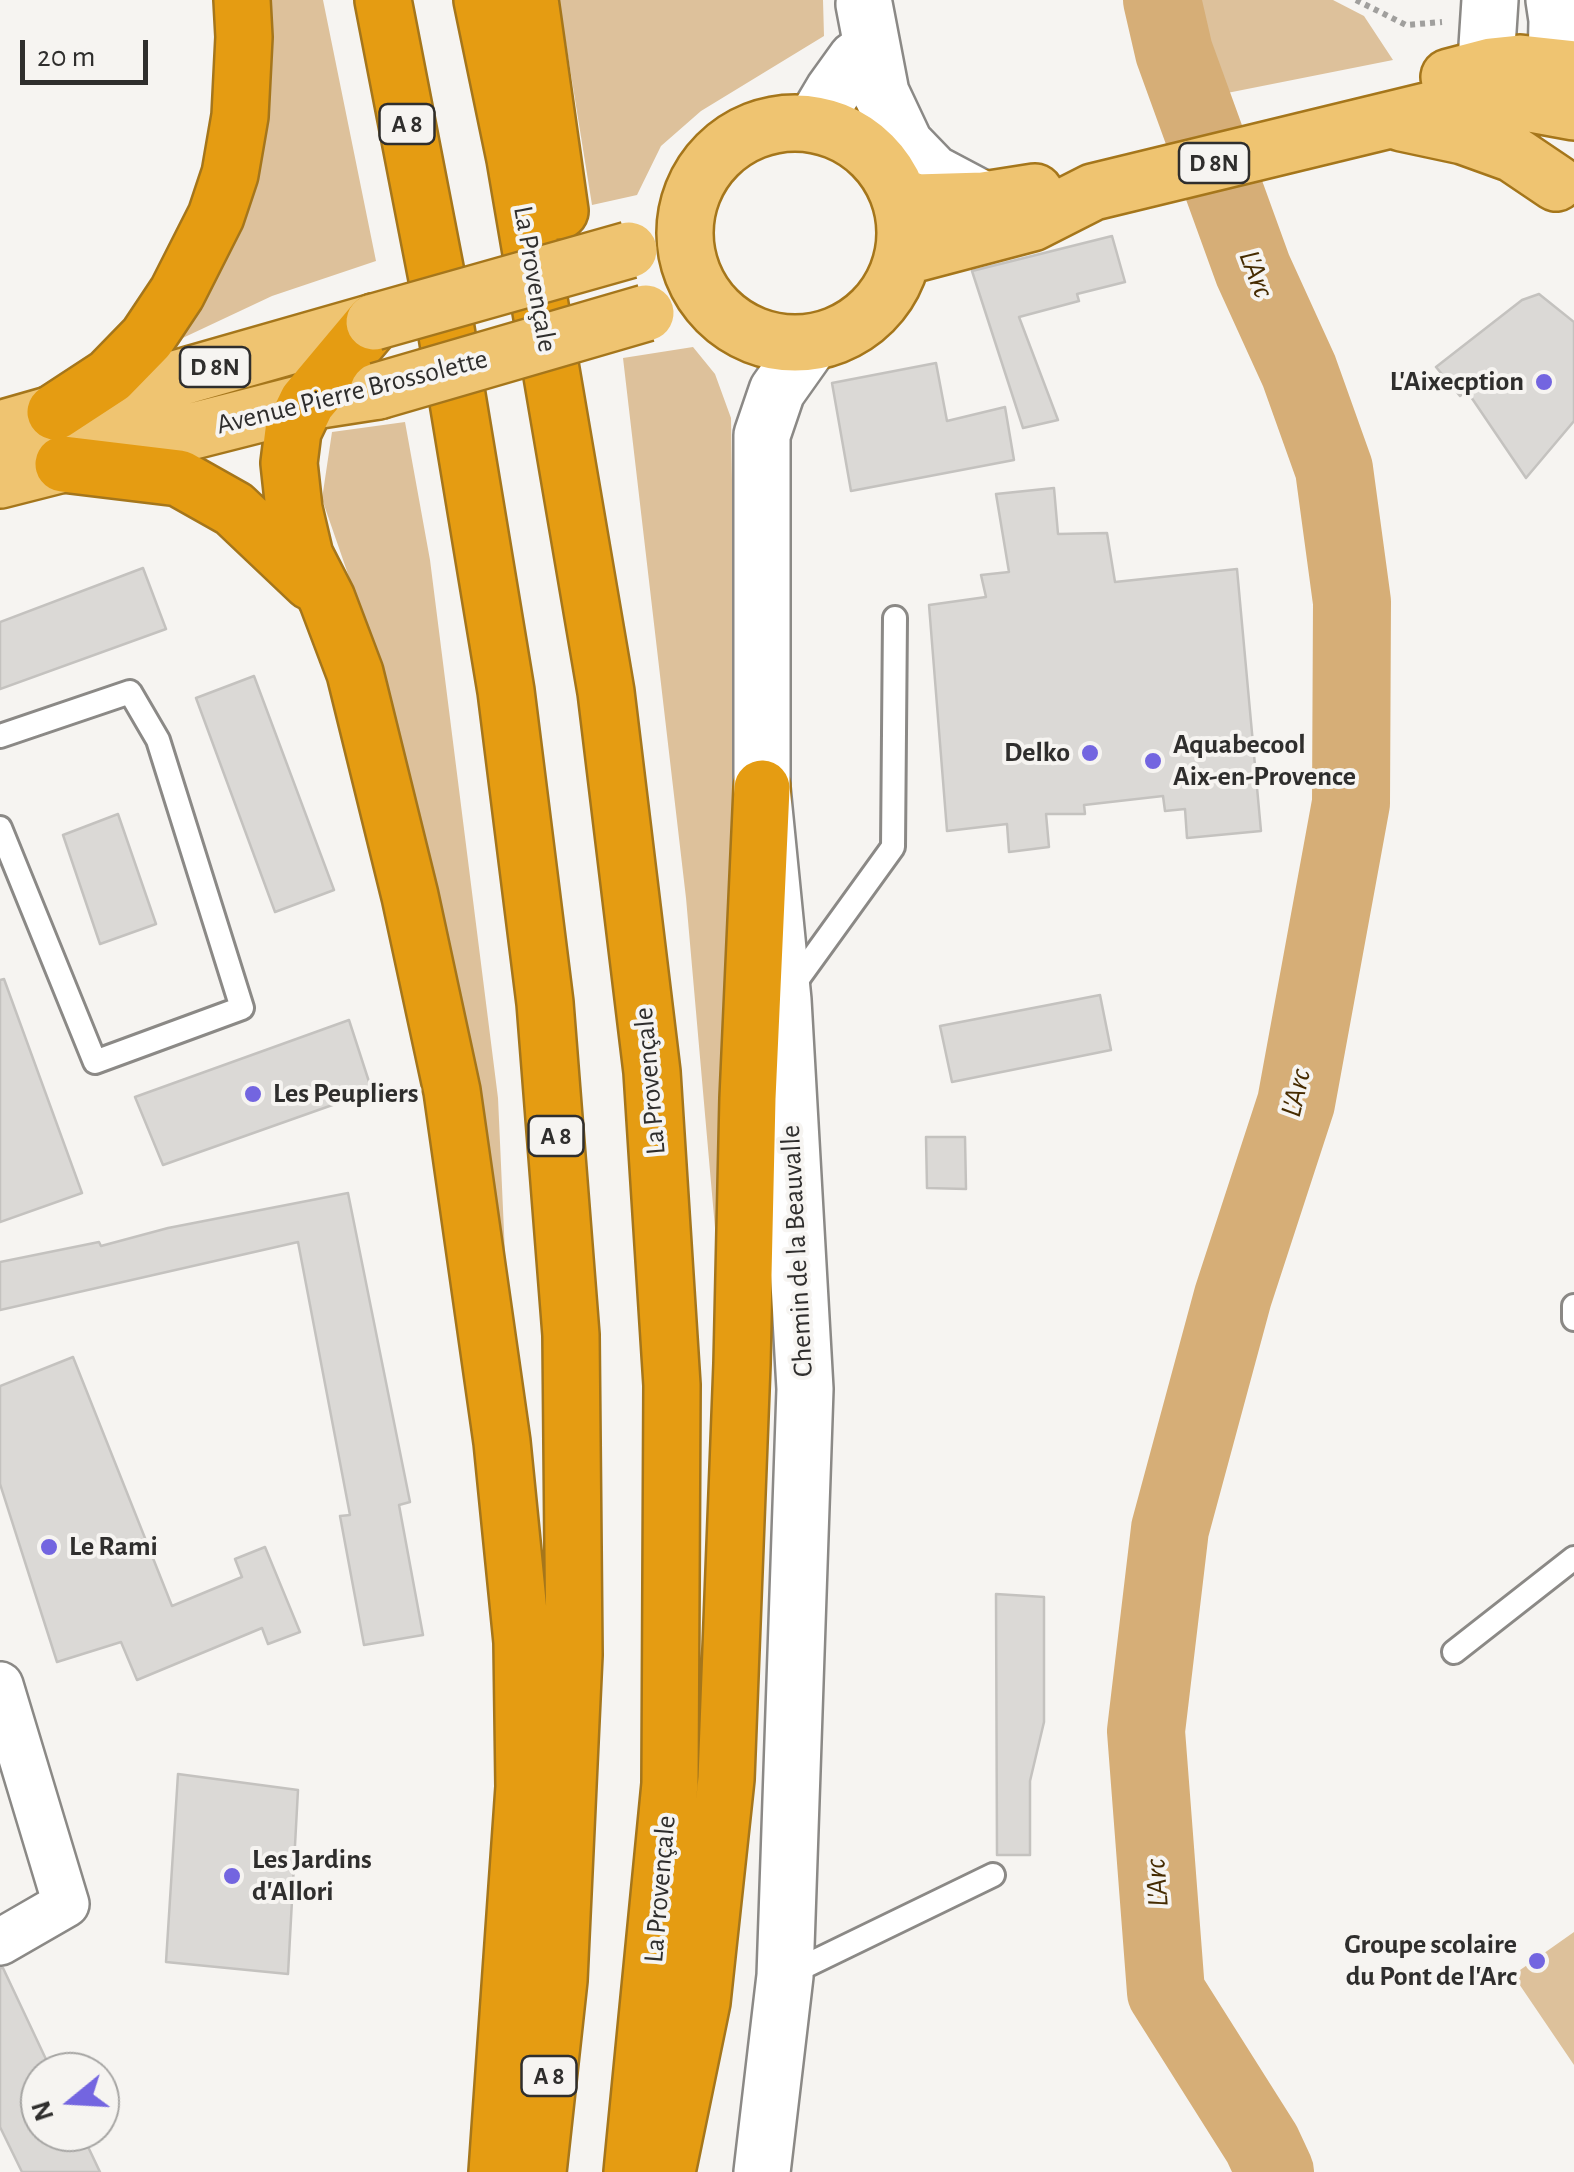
<!DOCTYPE html>
<meta charset="utf-8">
<style>
body{margin:0}
#map{position:relative;width:1574px;height:2172px;overflow:hidden;background:#f6f4f1;font-family:"Alegreya Sans",sans-serif}
canvas{display:block}
.north{position:absolute;left:20px;top:2052px;width:100px;height:100px;box-sizing:border-box;background:#f6f4f1;border:2px solid #a6a5a3;border-radius:50%;rotate:252deg;font-size:28px;font-weight:700;line-height:40px;text-align:center;color:#2f2e2d}
.north::after{content:'';display:block;margin:auto;width:35px;height:45px;background:#7365e0;clip-path:polygon(50% 0,100% 100%,50% 72%,0 100%)}
.scale{position:absolute;left:20px;top:40px;width:128px;height:45px;box-sizing:border-box;border:5px solid #2f2e2d;border-top:0;padding-left:12px;font-size:30px;line-height:35px;white-space:nowrap;color:#2f2e2d;-webkit-text-stroke:8px #f6f4f1;paint-order:stroke}
</style>
<div id="map">
<canvas width="1574" height="2172"></canvas>
<div class="north">N</div>
<div class="scale">20 m</div>
</div>
<script>
const ctx = document.querySelector('canvas').getContext('2d');
ctx.lineJoin = 'round';
function fillPath(path, color) { ctx.fillStyle = color; ctx.fill(path, 'evenodd'); }
const toPath = rows => new Path2D(rows.map(r => 'M' + r).join(''));
function strokePath(path, color, width, dash) { ctx.strokeStyle = color; ctx.lineWidth = width; ctx.lineCap = dash ? 'butt' : 'round'; ctx.setLineDash(dash || []); ctx.stroke(path); }
function label(font, color, halo, rows, align = 'center') {
  ctx.font = font + ' "Alegreya Sans",sans-serif'; ctx.lineWidth = 8; ctx.setLineDash([]); ctx.textBaseline = 'middle'; ctx.strokeStyle = halo; ctx.fillStyle = color; for (const [text, x, y, turn = 0] of rows) {
    ctx.save(); ctx.translate(x, y); ctx.rotate((+turn || 0) * Math.PI / 180); ctx.textAlign = isNaN(turn) ? turn : align; if (halo) ctx.strokeText(text, 0, 0); ctx.fillText(text, 0, 0); ctx.restore();
  }
}
fillPath(toPath([
 [261,0,323,0,376,261,272,296,172,343],
 [559,0,823,0,824,36,701,111,661,146,637,195,592,205],
 [1197,0,1333,0,1364,16,1393,60,1212,96],
 [693,347,715,374,731,418,738,856,723,1319,686,898,623,358],
 [405,422,430,560,498,1098,510,1365,367,629,322,499,332,432],
 [1574,1932,1574,2065,1513,1975]
]), '#ddc19b');
strokePath(toPath([
 [1162,0,1174,52,1253,270,1299,371,1334,469,1352,602,1351,803,1296,1103,1233,1296,1170,1529,1146,1731,1166,1992,1262,2144,1275,2172]
]), '#d6ae77', 78);
const building = toPath([
 [1112,236,1125,282,1077,294,1079,301,1019,317,1058,420,1023,428,972,271,1112,236],
 [1539,294,1574,322,1574,421,1526,478,1467,391,1460,396,1436,367,1522,300,1539,294],
 [936,363,947,421,1005,407,1014,460,851,491,832,383,936,363],
 [1054,488,1058,534,1107,533,1115,582,1237,569,1261,831,1187,838,1185,809,1165,811,1163,796,1084,805,1085,814,1046,814,1049,847,1009,852,1007,824,947,831,929,605,986,597,981,575,1009,572,996,494,1054,488],
 [143,568,166,629,0,689,0,622,143,568],
 [254,676,334,890,275,912,196,698,254,676],
 [118,814,156,924,100,944,63,835,118,814],
 [4,979,82,1193,0,1222,0,980,4,979],
 [1100,995,1111,1050,952,1082,940,1026,1100,995],
 [349,1020,372,1091,163,1165,135,1097,349,1020],
 [926,1137,965,1137,966,1189,927,1188,926,1137],
 [348,1193,410,1502,399,1505,423,1635,364,1645,340,1516,350,1515,298,1242,0,1310,0,1262,99,1242,101,1246,168,1228,348,1193],
 [73,1357,172,1606,242,1577,235,1559,265,1547,300,1632,268,1644,262,1628,137,1680,121,1642,57,1662,0,1484,0,1386,73,1357],
 [996,1594,1044,1597,1044,1722,1030,1781,1030,1855,997,1855,996,1594],
 [178,1774,298,1790,288,1974,166,1962,178,1774],
 [0,1968,3,1968,52,2072,40,2072,40,2132,81,2132,100,2172,22,2172,0,2127,0,1968]
]);
fillPath(building, '#dbd9d6');
strokePath(building, '#c4c2bf', 2.5);
const lane = toPath([
 [0,736,130,692,158,740,242,1008,95,1062,0,828],
 [789,991,893,847,895,618],
 [1574,1306,1574,1319],
 [1454,1652,1574,1558],
 [789,1974,993,1875]
]);
const street = toPath([
 [0,1685,66,1904,0,1942]
]);
const secondary = toPath([
 [1490,0,1487,46,1491,66,1514,101,1540,88,1556,66,1557,20,1554,0],
 [864,4,881,93,905,144,933,173,984,200],
 [814,123,833,91,856,59],
 [762,2172,785,1976,805,1389,783,1000,762,788,762,435,777,391,811,343]
]);
const primary = toPath([
 [1449,77,1491,66,1520,63,1574,69],
 [1402,123,1463,136,1513,154,1556,183],
 '685 233a110 110 0 1 1 220 0a110 110 0 1 1-220 0Z',
 [899,195,916,202,984,200,1035,192],
 [903,257,1032,223,1093,192,1443,107,1482,101,1514,101,1574,112],
 [0,429,374,322],
 [0,480,307,402,378,391]
]);
const highway = toPath([
 [383,0,441,299,506,691,545,1003,571,1335,574,1655,559,1980,538,2172],
 [482,0,515,159,606,692,652,1072,672,1385,670,1784,632,2172],
 [530,0,560,211],
 [374,322,307,402,293,431,289,463,294,509,305,556,327,599,355,673,410,896,452,1091,502,1442,522,1642,524,1787,497,2172],
 [55,412,110,376,147,338,177,293,216,216,230,174,240,116,244,37,242,0],
 [63,464,179,478,234,509,311,582],
 [667,2172,702,2002,726,1779,742,1364,748,1098,762,788]
]);
strokePath(lane, '#8b8986', 28);
strokePath(street, '#8b8986', 50);
strokePath(secondary, '#8b8986', 60);
strokePath(primary, '#a5761b', 60);
strokePath(highway, '#a5761b', 60);
strokePath(toPath([
 [1356,0,1406,25,1442,22]
]), '#a09f9d', 6, [5, 5]);
strokePath(lane, '#fff', 22);
strokePath(street, '#fff', 45);
strokePath(secondary, '#fff', 55);
strokePath(primary, '#efc471', 55);
strokePath(highway, '#e59c12', 55);
const primaryBridge = toPath([
 [374,322,629,250],
 [378,391,646,313]
]);
strokePath(primaryBridge, '#a5761b', 60, []);
strokePath(primaryBridge, '#efc471', 55);
for (const [x, y, r, color] of [
 [1544,382,10,"#7365e0"],
 [1090,753,10,"#7365e0"],
 [1153,761,10,"#7365e0"],
 [253,1094,10,"#7365e0"],
 [49,1547,10,"#7365e0"],
 [232,1876,10,"#7365e0"],
 [1537,1961,10,"#7365e0"]
]) { const dot = new Path2D(); dot.arc(x, y, r, 0, 2 * Math.PI); ctx.fillStyle = color; ctx.fill(dot); strokePath(dot, '#f6f4f1', 4); }
for (const [x, y, w] of [
 [407,124,55],
 [1214,163,70],
 [215,367,70],
 [556,1136,55],
 [549,2076,55]
]) { const box = new Path2D(); box.roundRect(x - w / 2, y - 20, w, 40, 8); ctx.fillStyle = '#f6f4f1'; ctx.fill(box); strokePath(box, '#2f2e2d', 2.5); }
label('bold 25px', '#2f2e2d', null, [
 ["A 8",407,124],
 ["D 8N",1214,163],
 ["D 8N",215,367],
 ["A 8",556,1136],
 ["A 8",549,2076]
]);
label('28px', '#2f2e2d', '#f6f4f1', [
 ["La Provençale",535,279,80],
 ["Avenue Pierre Brossolette",352,392,-14],
 ["La Provençale",650,1081,-95],
 ["Chemin de la Beauvalle",797,1251,-93],
 ["La Provençale",660,1889,-85]
]);
label('bold 28px', '#2f2e2d', '#f6f4f1', [
 ["L'Aixecption",1524,382,"right"],
 ["Aquabecool",1173,745],
 ["Aix-en-Provence",1173,777],
 ["Delko",1070,753,"right"],
 ["Les Peupliers",273,1094],
 ["Le Rami",69,1547],
 ["Les Jardins",252,1860],
 ["d'Allori",252,1892],
 ["Groupe scolaire",1517,1945,"right"],
 ["du Pont de l'Arc",1517,1977,"right"]
], 'left');
label('italic 30px', '#452b00', '#f6f4f1', [
 ["L'Arc",1256,274,69],
 ["L'Arc",1296,1093,-77],
 ["L'Arc",1157,1883,-94]
]);
</script>
